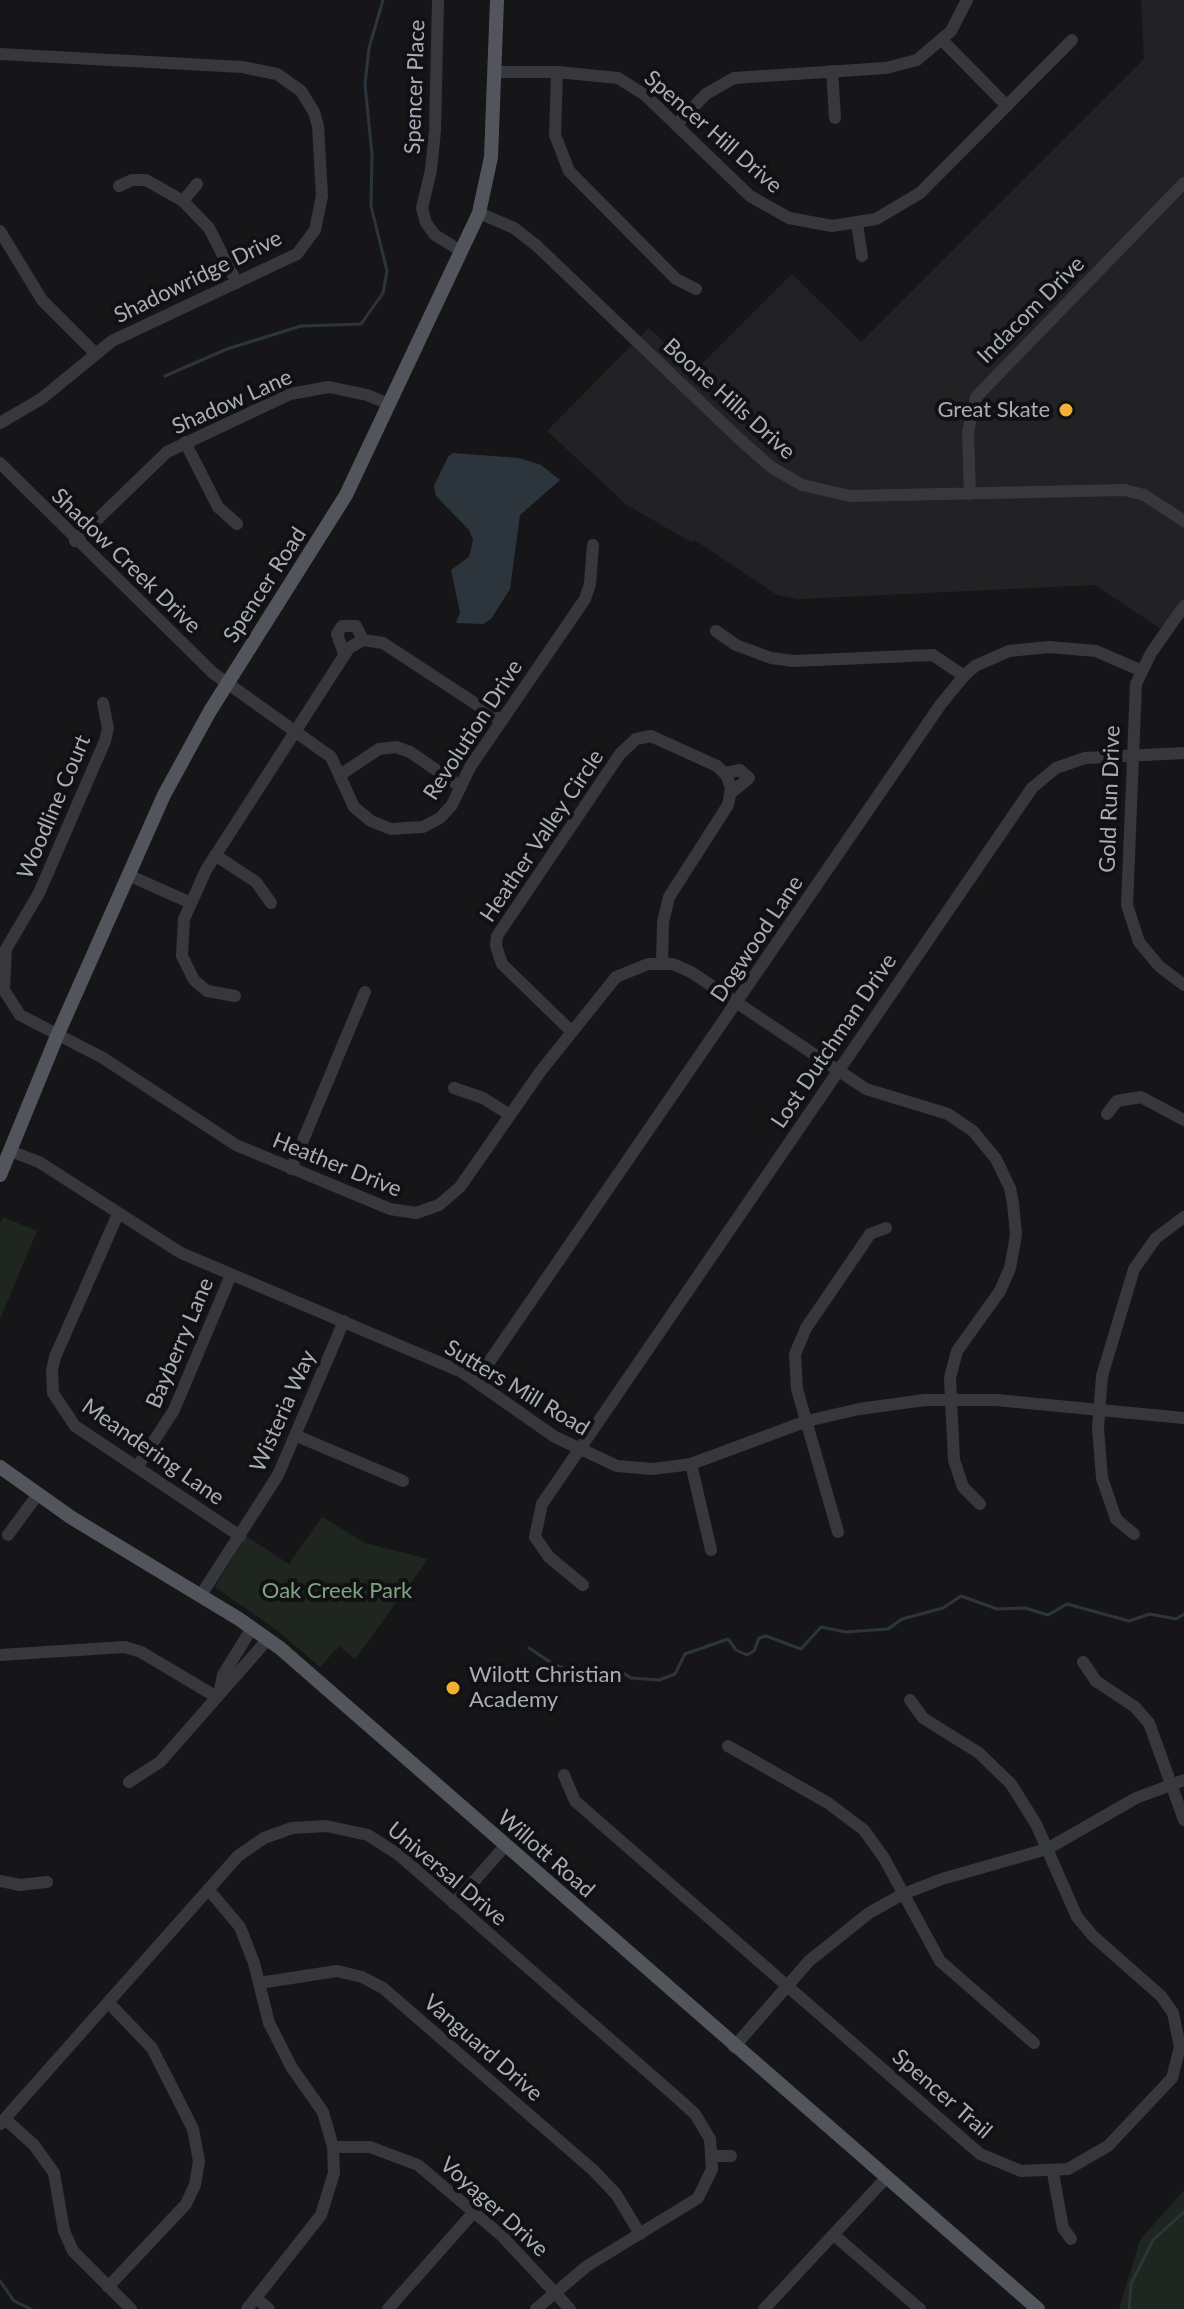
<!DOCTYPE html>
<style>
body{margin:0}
canvas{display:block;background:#161618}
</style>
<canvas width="1184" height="2309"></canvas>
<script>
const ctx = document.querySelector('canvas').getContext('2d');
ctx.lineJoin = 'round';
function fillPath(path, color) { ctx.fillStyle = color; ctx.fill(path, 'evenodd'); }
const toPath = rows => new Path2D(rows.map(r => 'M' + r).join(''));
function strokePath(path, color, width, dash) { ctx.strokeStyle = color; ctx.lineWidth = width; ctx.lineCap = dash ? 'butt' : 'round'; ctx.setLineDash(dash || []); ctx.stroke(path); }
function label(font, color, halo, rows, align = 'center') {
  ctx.font = font + ' Lato,sans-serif'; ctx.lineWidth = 8; ctx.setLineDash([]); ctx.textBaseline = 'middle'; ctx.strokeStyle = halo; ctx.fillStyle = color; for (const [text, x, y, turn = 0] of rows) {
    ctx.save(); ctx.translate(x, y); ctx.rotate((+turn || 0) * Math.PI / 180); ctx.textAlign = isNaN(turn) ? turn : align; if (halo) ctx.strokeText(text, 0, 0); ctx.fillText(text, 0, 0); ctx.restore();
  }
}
fillPath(toPath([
 [1141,0,1184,0,1184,615,1170,635,1095,585,799,599,777,595,695,540,691,542,627,505,547,431,649,328,695,371,792,274,861,342,1144,59]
]), '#222225');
fillPath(toPath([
 [3,1217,37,1231,0,1319,0,1224],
 [322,1517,365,1543,428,1559,355,1659,339,1646,320,1667,278,1631,215,1587,246,1536,289,1564],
 [1184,2190,1184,2309,1119,2309,1140,2240]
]), '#1e261f');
fillPath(toPath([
 [453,453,519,458,541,465,560,480,520,515,510,589,491,619,483,624,456,623,460,612,451,570,469,557,473,540,469,530,436,496,434,486,448,457]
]), '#2c353c');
strokePath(toPath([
 [165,376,227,349,301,326,361,324,383,293,387,271,371,206,372,155,365,84,369,48,383,0],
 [529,1648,553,1664,597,1682,620,1671,631,1678,659,1680,675,1674,685,1654,728,1639,736,1650,747,1655,754,1651,759,1638,766,1636,801,1649,821,1627,846,1632,888,1629,902,1619,943,1608,961,1596,997,1609,1025,1608,1048,1615,1067,1604,1129,1621,1150,1614,1176,1619,1184,1614],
 [0,2281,14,2301,31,2309],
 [1129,2309,1131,2284,1153,2240,1184,2212]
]), '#2c353c', 3);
strokePath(toPath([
 [438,0,435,131,431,170,422,208,426,223,435,235,461,251],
 [943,41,1007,106],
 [0,54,242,67,277,74,301,91,314,112,318,126,322,196,315,230,297,254,112,341,41,399,0,423],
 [832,71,835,118],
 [495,72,557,72,618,78,645,95,750,196,789,218,832,226,876,219,920,193,1072,40],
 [557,72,555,135,569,171,676,279,696,289],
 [676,125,706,94,734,78,886,68,917,60,951,31,967,0],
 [119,186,132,180,146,180,183,201,209,228,237,283],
 [183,201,197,184],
 [479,213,514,228,537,246,736,436,771,467,802,485,850,496,1125,490,1144,495,1184,521],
 [857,224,862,256],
 [0,231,42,300,95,353],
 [185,442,218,507,237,524],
 [0,463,213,673,331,757,354,807,371,821,391,829,423,827,440,818,452,805,470,767,585,599,590,584,593,545],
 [970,494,968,432,976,397,1184,183],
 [75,541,167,452,290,394,329,387,367,395,389,404],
 [1184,606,1151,653,1136,684,1127,905,1139,942,1159,966,1184,985],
 [716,631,736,645,771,658,794,661,933,655,964,676],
 [344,654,337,634,342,626,356,626,363,640],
 [103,703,108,728,105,741,39,893,6,949,4,990,20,1015,103,1058,236,1145,390,1209,416,1213,439,1205,460,1187,540,1072,616,977,648,964,673,964,691,972,866,1089,948,1114,973,1131,996,1159,1010,1188,1013,1203,1016,1235,1010,1268,1000,1291,957,1351,950,1378,954,1460,963,1487,980,1504],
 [725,773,740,770,749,778,732,792],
 [340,775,379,749,396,747,410,752,461,787],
 [215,855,256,882,271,903],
 [128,875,191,903],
 [235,996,207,991,194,980,182,956,184,919,206,870,349,648,363,640,383,643,502,721],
 [571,1031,502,964,496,946,497,936,620,754,636,739,651,736,717,766,727,776,731,789,728,805,669,897,663,922,662,963],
 [454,1088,483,1098,510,1115],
 [1107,1114,1117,1101,1141,1097,1184,1120],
 [10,1151,39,1162,181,1253,462,1372,555,1437,617,1466,653,1469,691,1464,807,1421,859,1409,925,1400,996,1400,1184,1418],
 [291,1169,365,992],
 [118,1214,55,1357,52,1370,53,1393,75,1426,240,1536],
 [476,1381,941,704,964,676,975,666,1009,651,1049,647,1096,651,1142,671],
 [297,1436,403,1481],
 [691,1464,711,1550],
 [137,1467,174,1410,231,1275],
 [838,1532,797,1389,795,1354,806,1328,862,1246,870,1234,886,1228],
 [1134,1534,1116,1519,1102,1478,1098,1428,1102,1376,1134,1269,1156,1238,1184,1217],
 [8,1535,38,1494],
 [583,1585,549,1557,535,1537,542,1504,1032,788,1056,768,1085,758,1184,753],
 [201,1595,278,1475,344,1321],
 [0,1655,125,1647,141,1652,215,1696],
 [1083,1662,1096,1681,1135,1707,1149,1723,1184,1820],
 [220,1689,223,1675,252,1628],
 [728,1746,828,1803,864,1830,884,1858,940,1961,1034,2043],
 [564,1775,575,1801,980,2154,1021,2171,1068,2169,1108,2146,1172,2078,1180,2047,1173,2013,1161,1996,1093,1936,1077,1917,1036,1824,1011,1784,979,1753,923,1718,910,1700],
 [129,1782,160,1762,268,1639],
 [0,1881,20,1885,47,1882],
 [208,1889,240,1927,254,1963,269,2023,292,2068,323,2112,333,2147,334,2173,321,2215,247,2309],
 [454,1904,504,1847],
 [259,1983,337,1971,362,1977,383,1988,593,2170,616,2194,640,2234],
 [108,2002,152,2048,193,2129,199,2161,195,2185,186,2204,108,2287],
 [734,2047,809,1961,869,1913,903,1894,942,1879,1047,1849,1136,1798,1184,1780],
 [5,2119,34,2145,54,2173,64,2231,73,2251,131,2309],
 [0,2124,238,1856,264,1838,292,1828,326,1826,368,1835,399,1855,674,2095,695,2114,710,2139,712,2169,698,2198,587,2266,536,2309],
 [333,2147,370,2147,418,2165,502,2236,570,2309],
 [714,2156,731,2156],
 [1053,2173,1063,2228,1071,2239],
 [834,2235,920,2309],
 [256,2298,269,2309],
 [388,2309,474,2212],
 [764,2309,886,2178]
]), '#37383d', 12);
strokePath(toPath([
 [0,1175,57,1036,164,795,210,711,346,495,479,213,491,157,497,0],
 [0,1467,72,1518,239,1619,280,1648,1038,2309]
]), '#53555c', 14);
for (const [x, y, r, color] of [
 [1066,410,8,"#f2b134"],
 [453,1688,8,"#f2b134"]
]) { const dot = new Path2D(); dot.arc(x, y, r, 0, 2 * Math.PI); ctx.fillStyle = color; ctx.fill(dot); strokePath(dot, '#111113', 3); }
label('22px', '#a8adb8', '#111113', [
 ["Spencer Place",415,87,-88],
 ["Spencer Hill Drive",713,132,41],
 ["Shadowridge Drive",198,277,-26],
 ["Indacom Drive",1031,310,-45],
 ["Boone Hills Drive",729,399,42],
 ["Shadow Lane",232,402,-24],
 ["Shadow Creek Drive",126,561,44],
 ["Spencer Road",265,585,-57],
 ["Revolution Drive",473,730,-57],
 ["Gold Run Drive",1110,799,-88],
 ["Woodline Court",54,807,-67],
 ["Heather Valley Circle",542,836,-56],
 ["Dogwood Lane",757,939,-56],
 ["Lost Dutchman Drive",834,1041,-56],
 ["Heather Drive",337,1165,22],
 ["Bayberry Lane",180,1343,-67],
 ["Sutters Mill Road",517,1388,31],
 ["Wisteria Way",283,1411,-66],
 ["Meandering Lane",153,1452,35],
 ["Willott Road",546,1854,41],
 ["Universal Drive",447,1874,40],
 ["Vanguard Drive",483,2048,41],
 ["Spencer Trail",942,2094,41],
 ["Voyager Drive",494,2207,42]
]);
label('22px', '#a8adb8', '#111113', [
 ["Great Skate",1050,410],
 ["Wilott Christian",469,1675,"left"],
 ["Academy",469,1700,"left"]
], 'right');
label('22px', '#7fa381', '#111113', [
 ["Oak Creek Park",337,1591]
]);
</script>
